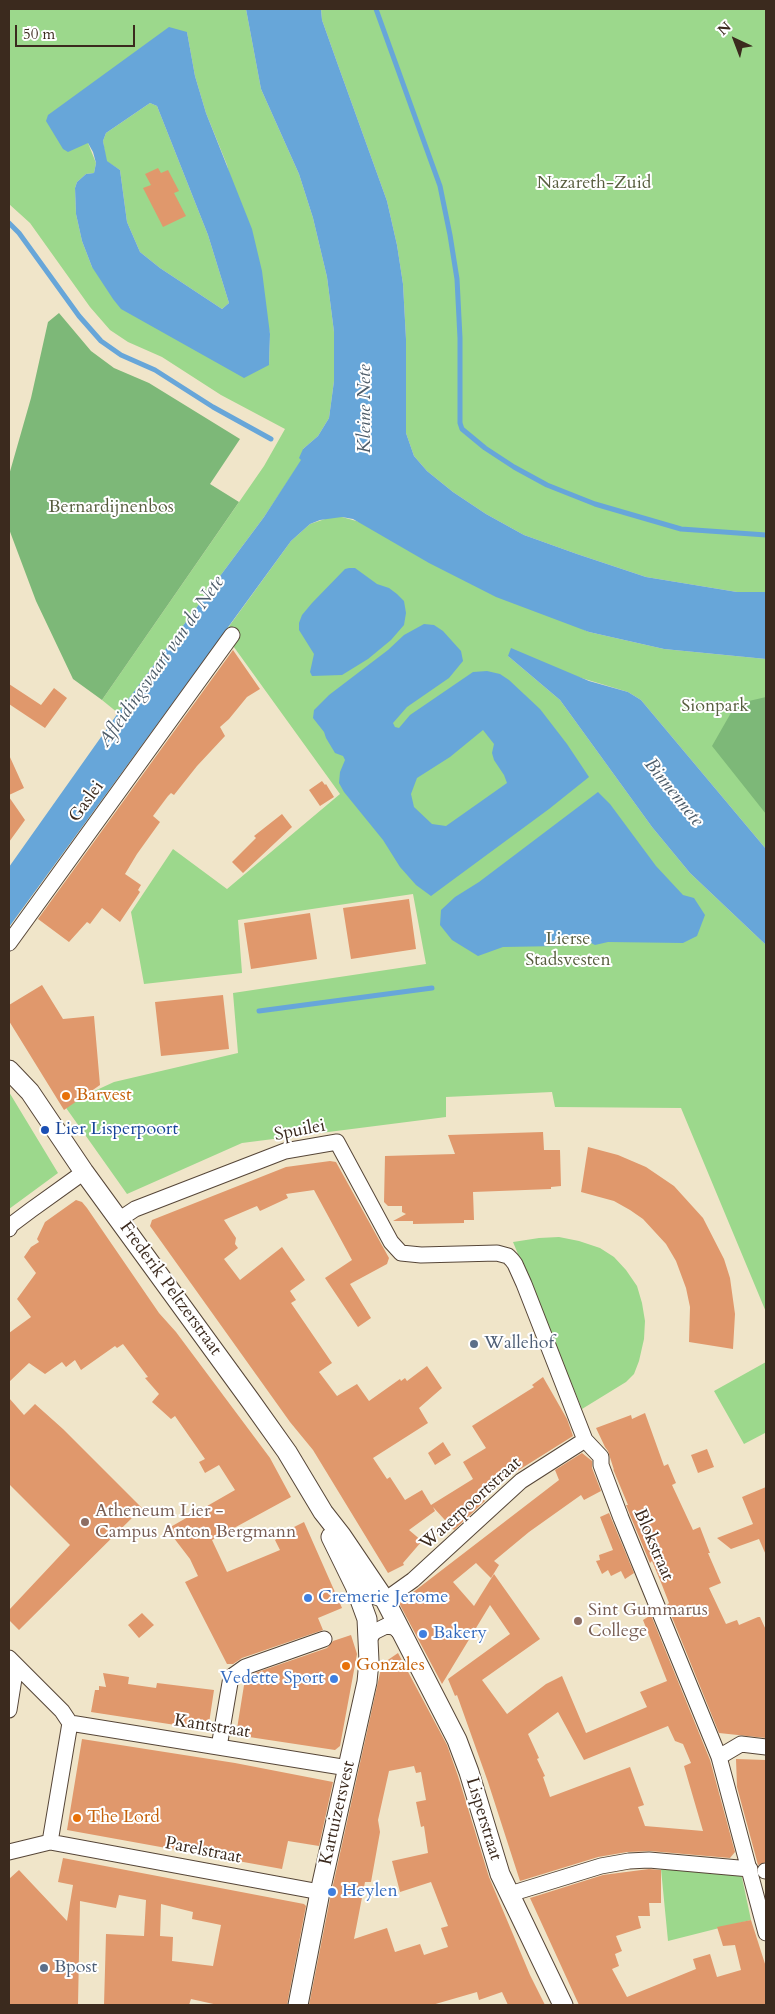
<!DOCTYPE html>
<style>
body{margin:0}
#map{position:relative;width:775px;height:2014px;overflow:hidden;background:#f0e5c9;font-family:Cardo,serif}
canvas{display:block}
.frame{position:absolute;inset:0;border:10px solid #3b2a1e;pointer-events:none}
.north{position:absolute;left:710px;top:15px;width:50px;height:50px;-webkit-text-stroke:4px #fff;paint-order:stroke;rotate:317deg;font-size:14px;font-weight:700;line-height:20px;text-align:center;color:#3b2a1e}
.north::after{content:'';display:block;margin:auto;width:18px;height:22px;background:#3b2a1e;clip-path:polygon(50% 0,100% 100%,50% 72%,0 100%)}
.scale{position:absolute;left:15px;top:25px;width:120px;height:22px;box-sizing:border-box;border:2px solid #3b2a1e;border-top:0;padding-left:6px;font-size:15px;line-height:18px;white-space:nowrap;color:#3b2a1e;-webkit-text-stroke:4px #fff;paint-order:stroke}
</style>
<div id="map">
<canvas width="775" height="2014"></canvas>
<div class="frame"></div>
<div class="north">N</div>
<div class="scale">50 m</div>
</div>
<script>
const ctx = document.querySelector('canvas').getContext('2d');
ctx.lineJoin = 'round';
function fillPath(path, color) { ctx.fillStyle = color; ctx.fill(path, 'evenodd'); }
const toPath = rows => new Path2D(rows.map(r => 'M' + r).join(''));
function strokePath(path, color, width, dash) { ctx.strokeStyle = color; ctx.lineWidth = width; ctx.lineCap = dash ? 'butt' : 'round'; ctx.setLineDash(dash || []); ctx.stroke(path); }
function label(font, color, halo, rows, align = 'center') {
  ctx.font = font + ' Cardo,serif'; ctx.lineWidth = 4; ctx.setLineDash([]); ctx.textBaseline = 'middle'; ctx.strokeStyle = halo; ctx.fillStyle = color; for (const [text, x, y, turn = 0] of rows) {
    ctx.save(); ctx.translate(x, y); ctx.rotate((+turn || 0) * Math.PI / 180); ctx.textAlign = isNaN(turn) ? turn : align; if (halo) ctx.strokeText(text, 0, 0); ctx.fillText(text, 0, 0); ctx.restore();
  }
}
fillPath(toPath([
 [9,9,246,9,261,89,299,174,313,218,327,277,334,332,334,381,329,418,318,436,303,449,302,460,264,517,118,713,102,700,264,466,285,429,221,395,162,357,128,342,110,330,90,307,30,223,9,204],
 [187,32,195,76,206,113,227,165,270,334,269,365,92,267,82,241,76,214,75,188,77,182,86,174,94,173,96,163,88,143],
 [321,9,766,9,766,592,737,592,646,577,577,554,524,535,486,514,453,492,427,471,414,456,406,433,406,339,403,284,397,245,387,201,338,65,322,20],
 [150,103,157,106,208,235,229,303,222,309,160,268,140,252,127,222,120,170,106,161,103,141,106,133],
 [331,517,342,517,360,522,589,632,664,649,766,659,766,849,641,700,628,692,508,656,560,700,652,827,690,873,766,945,766,1312,681,1108,555,1107,552,1092,446,1097,446,1117,242,1143,127,1194,64,1105,114,1082,238,1053,233,993,426,964,413,894,238,920,242,973,144,984,131,912,173,849,227,889,340,794,231,643,222,636,291,541,310,524],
 [9,1092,58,1173,9,1209],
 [559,1237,579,1241,600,1248,614,1257,626,1270,637,1286,642,1303,645,1321,644,1339,639,1361,634,1374,626,1382,582,1409,513,1242,539,1238],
 [766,1362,766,1435,765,1433,744,1444,714,1391],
 [661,1869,741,1873,751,1920,668,1941]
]), '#9cd88c');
fillPath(toPath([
 [59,313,91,351,114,368,149,383,240,439,210,484,239,502,102,700,73,679,36,601,9,529,9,475,31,398,48,322],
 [766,697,766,814,712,746,736,704]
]), '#7db878');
fillPath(toPath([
 [246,9,321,9,322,20,338,65,387,201,397,245,403,284,406,339,406,433,414,456,427,471,453,492,486,514,524,535,577,554,646,577,737,592,766,592,766,659,664,649,589,632,496,597,429,563,353,519,342,517,320,520,310,524,291,541,9,927,9,867,118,713,264,517,301,460,299,458,303,449,318,436,329,418,334,381,334,332,327,277,313,218,299,174,261,89],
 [169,27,187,32,195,76,206,113,252,229,262,271,270,334,269,365,244,378,121,309,113,299,92,267,82,241,76,214,75,188,77,182,86,174,94,173,96,163,93,152,88,143,68,152,63,149,46,121,48,115],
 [150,103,157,106,208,235,229,303,222,309,160,268,140,252,127,222,120,170,107,161,103,141,106,133],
 [349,568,355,568,377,584,389,588,397,594,404,601,406,613,404,625,391,640,368,659,342,675,312,676,310,672,314,654,299,630,299,623,302,615,312,603,345,569],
 [424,624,434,625,443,631,461,651,463,661,449,678,407,707,393,723,395,727,399,728,410,715,473,672,487,671,500,674,509,680,540,709,567,744,589,777,549,809,431,896,416,885,400,867,383,840,344,792,339,783,340,772,345,760,343,756,335,753,326,738,324,732,313,718,314,710,329,695,388,650,404,635],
 [483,730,494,744,492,753,494,760,504,775,507,783,446,826,432,824,414,807,411,794,417,778,450,757],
 [511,648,589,681,628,692,641,700,766,849,766,945,690,873,652,827,560,700,508,656],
 [598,792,610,804,656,866,683,895,694,898,705,915,697,936,683,943,608,942,595,945,585,940,560,946,503,947,478,956,452,940,440,925,441,910,455,897,479,882]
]), '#67a6d9');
strokePath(toPath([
 [376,9,440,186,450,235,457,279,460,338,460,423,462,429,485,448,514,467,547,485,595,504,681,529,766,535],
 [9,223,19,233,79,316,101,341,121,355,155,370,213,407,271,439],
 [259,1011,432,988]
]), '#67a6d9', 5);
fillPath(toPath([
 [158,168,161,173,168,170,179,191,174,193,186,216,163,227,143,188,151,185,145,174],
 [233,650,260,689,247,697,229,719,220,727,225,736,197,766,174,795,171,793,168,796,153,816,160,822,137,854,125,874,141,885,138,890,140,892,120,922,102,908,90,924,87,922,69,942,38,919],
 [9,684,41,705,54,688,67,698,45,728,9,704],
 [9,755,24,788,9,795],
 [322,781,325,785,326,784,334,797,320,806,309,790],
 [9,797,25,820,9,842],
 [282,814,292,827,243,873,232,862,256,838,254,836],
 [409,899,416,949,351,959,343,908],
 [310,913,317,959,251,969,244,923],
 [42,985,63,1019,94,1016,100,1085,64,1110,9,1021,9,1005],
 [223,995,229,1049,161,1056,155,1002],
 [543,1132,544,1150,560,1150,561,1186,551,1187,551,1189,473,1192,474,1220,464,1220,464,1223,413,1224,413,1221,393,1221,406,1214,402,1212,402,1206,388,1206,384,1202,385,1156,455,1154,448,1135],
 [588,1147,618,1155,646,1167,674,1186,703,1218,724,1259,730,1278,735,1314,733,1349,689,1342,690,1307,686,1288,676,1261,666,1244,643,1219,630,1210,614,1201,581,1192],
 [330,1161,336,1162,389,1258,387,1264,350,1284,371,1318,358,1327,325,1278,352,1260,314,1190,286,1194,288,1198,260,1211,257,1206,224,1220,236,1238,235,1244,238,1248,224,1259,240,1280,282,1247,305,1280,290,1291,296,1300,291,1303,332,1363,319,1372,337,1396,357,1384,369,1401,400,1379,401,1381,405,1378,407,1381,427,1366,442,1388,419,1408,428,1423,373,1458,387,1479,390,1477,405,1500,422,1490,431,1505,473,1479,463,1462,486,1448,472,1426,534,1387,532,1385,543,1377,567,1419,573,1436,479,1495,485,1501,454,1530,433,1507,435,1511,409,1530,422,1541,403,1563,404,1565,388,1573,313,1450,290,1422,150,1226,152,1220,286,1167],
 [76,1200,82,1202,87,1208,159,1313,176,1332,270,1458,291,1497,212,1540,227,1572,280,1550,275,1540,288,1530,304,1522,342,1608,318,1618,323,1630,242,1658,233,1664,227,1664,185,1582,198,1576,190,1559,167,1529,235,1490,219,1465,205,1473,199,1462,205,1459,175,1416,171,1419,152,1402,159,1394,145,1378,148,1377,123,1344,117,1348,115,1346,81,1370,75,1360,66,1367,62,1362,45,1374,29,1363,9,1382,9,1333,31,1317,17,1299,36,1273,24,1257,31,1247,39,1242,37,1239,45,1222],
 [9,1398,24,1415,35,1404,63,1429,142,1508,19,1630,9,1620,9,1610,70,1545,9,1484],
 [645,1413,664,1466,668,1464,676,1483,672,1485,693,1530,700,1527,710,1553,708,1553,721,1583,709,1588,726,1624,737,1620,739,1625,758,1617,760,1617,766,1630,766,1738,719,1733,667,1605,669,1603,662,1585,652,1561,650,1563,630,1515,626,1505,628,1505,613,1469,614,1470,608,1451,605,1447,596,1428,631,1415,632,1419],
 [443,1442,451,1455,435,1465,428,1453],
 [707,1449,714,1467,698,1473,691,1455],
 [582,1453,592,1461,592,1468,601,1491,584,1500,581,1495,529,1532,494,1561,499,1565,491,1578,476,1563,453,1582,474,1606,494,1574,540,1639,482,1680,507,1714,546,1684,562,1676,586,1733,647,1707,640,1692,667,1681,643,1620,651,1615,710,1760,735,1852,730,1858,650,1851,627,1852,598,1857,520,1881,488,1782,457,1695,455,1696,448,1679,510,1634,490,1605,442,1684,399,1603,559,1480,555,1470],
 [558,1712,584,1760,668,1726,675,1741,683,1744,691,1763,684,1766,703,1831,645,1826,638,1807,644,1805,630,1767,550,1797,543,1777,545,1776,537,1759,539,1758,528,1734],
 [766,1487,766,1555,759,1539,731,1549,717,1538,753,1524,742,1497],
 [609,1513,634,1573,625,1579,621,1571,611,1576,608,1570,602,1574,596,1561,600,1560,599,1555,613,1550,600,1517],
 [142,1613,154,1625,139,1638,128,1625],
 [351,1635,357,1654,340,1746,335,1750,236,1735,245,1679,249,1675,327,1648,333,1641],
 [398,1653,447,1745,458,1776,489,1877,530,1975,545,2005,508,2005,502,1992,479,2000,477,1992,432,2005,309,2005,331,1894,382,1664],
 [414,1766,416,1773,421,1772,426,1800,416,1802,421,1827,424,1826,428,1853,392,1861,400,1892,431,1882,448,1926,441,1928,448,1947,424,1955,420,1944,395,1952,387,1928,354,1939,365,1882,371,1882,380,1832,378,1820,389,1771],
 [103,1673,129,1677,128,1684,156,1688,157,1683,214,1690,208,1730,91,1712,95,1690,99,1690,99,1686,106,1687],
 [82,1739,235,1763,333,1782,319,1846,288,1841,282,1869,67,1830],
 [736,1759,766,1760,766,1862,758,1865,737,1787],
 [63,1858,304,1904,306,1906,287,2005,218,2005,191,1999,189,2005,104,2005,106,1934,144,1936,146,1900,119,1895,116,1908,80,1901,78,2005,9,2005,9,1879,19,1870,67,1921,73,1885,58,1882],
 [161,1904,193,1912,192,1919,221,1925,213,1966,172,1961,173,1937,160,1936],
 [649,1869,661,1870,661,1903,649,1903,650,1916,638,1916,641,1928,616,1936,622,1951,615,1954,619,1966,612,1969,627,1997,696,1969,693,1959,710,1954,717,1977,741,1970,735,1945,723,1946,717,1927,751,1920,766,1967,766,2005,579,2005,530,1898,603,1875]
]), '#e0986c');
const minor = toPath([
 [9,943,232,635],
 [120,1219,135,1209,285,1151,337,1142,391,1242,401,1253,421,1255,497,1253,508,1256,512,1260,515,1264,524,1284,585,1440,601,1457,601,1465,621,1518,719,1757,766,1933],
 [9,1229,11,1225,31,1210,84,1172],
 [355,1586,363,1593,385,1600,413,1580,521,1481,585,1440],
 [369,1639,374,1632,386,1626,394,1627,402,1634],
 [9,1658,62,1711,70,1723,50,1842],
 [9,1710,16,1666],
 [70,1723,348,1768],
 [219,1747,231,1677,245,1667,324,1639],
 [719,1757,741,1744,766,1747],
 [9,1852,50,1842,320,1892],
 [765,1871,766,1871],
 [510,1894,601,1866,629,1861,649,1860,750,1869]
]);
const tertiary = toPath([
 [9,1070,30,1092,84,1172,250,1400,287,1452,323,1512,341,1535,385,1600,457,1740,469,1772,500,1874,563,2005],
 [298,2005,320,1892,367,1682,369,1661,367,1619,355,1586,331,1537]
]);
strokePath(minor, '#564638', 17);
strokePath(tertiary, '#564638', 21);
strokePath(minor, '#fff', 15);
strokePath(tertiary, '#fff', 19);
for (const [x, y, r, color] of [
 [66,1096,5,"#e8710a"],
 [45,1130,5,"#1a4fb4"],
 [474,1344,5,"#5c6f8a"],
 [85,1522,5,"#8d6e63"],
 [308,1598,5,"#3f7fe0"],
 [578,1621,5,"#8d6e63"],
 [423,1634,5,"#3f7fe0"],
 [346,1666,5,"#e8710a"],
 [334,1679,5,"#3f7fe0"],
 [77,1818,5,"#e8710a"],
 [332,1892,5,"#3f7fe0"],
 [44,1968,5,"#5c6f8a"]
]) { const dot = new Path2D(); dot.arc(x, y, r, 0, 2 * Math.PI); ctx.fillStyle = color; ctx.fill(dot); strokePath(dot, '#fff', 2); }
label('18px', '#585e3f', '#fff', [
 ["Nazareth-Zuid",594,184],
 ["Bernardijnenbos",111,508],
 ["Sionpark",715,707],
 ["Lierse",568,940],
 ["Stadsvesten",568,961]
]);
label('18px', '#3b2a1e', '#fff', [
 ["Gaslei",87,802,-54],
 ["Spuilei",300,1131,-11],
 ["Frederik Peltzerstraat",170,1289,54],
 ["Waterpoortstraat",471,1504,-42],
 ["Blokstraat",653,1545,67],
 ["Kantstraat",212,1727,9],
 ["Kartuizersvest",338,1813,-77],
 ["Lisperstraat",483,1819,73],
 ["Parelstraat",203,1851,11]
]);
label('18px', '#c56008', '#fff', [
 ["Barvest",76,1096],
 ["Gonzales",356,1666],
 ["The Lord",87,1818]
], 'left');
label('18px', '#164399', '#fff', [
 ["Lier Lisperpoort",55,1130]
], 'left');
label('18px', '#4e5e75', '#fff', [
 ["Wallehof",484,1344],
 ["Bpost",54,1968]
], 'left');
label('18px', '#785e54', '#fff', [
 ["Atheneum Lier -",95,1512],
 ["Campus Anton Bergmann",95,1533],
 ["Sint Gummarus",588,1611],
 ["College",588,1632]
], 'left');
label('18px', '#366cbe', '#fff', [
 ["Cremerie Jerome",318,1598],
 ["Bakery",433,1634],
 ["Vedette Sport",324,1679,"right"],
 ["Heylen",342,1892]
], 'left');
label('italic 19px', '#4d5c69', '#fff', [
 ["Kleine Nete",366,409,-90],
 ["Afleidingsvaart van de Nete",162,662,-55],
 ["Binnennete",673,793,51]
]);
</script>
